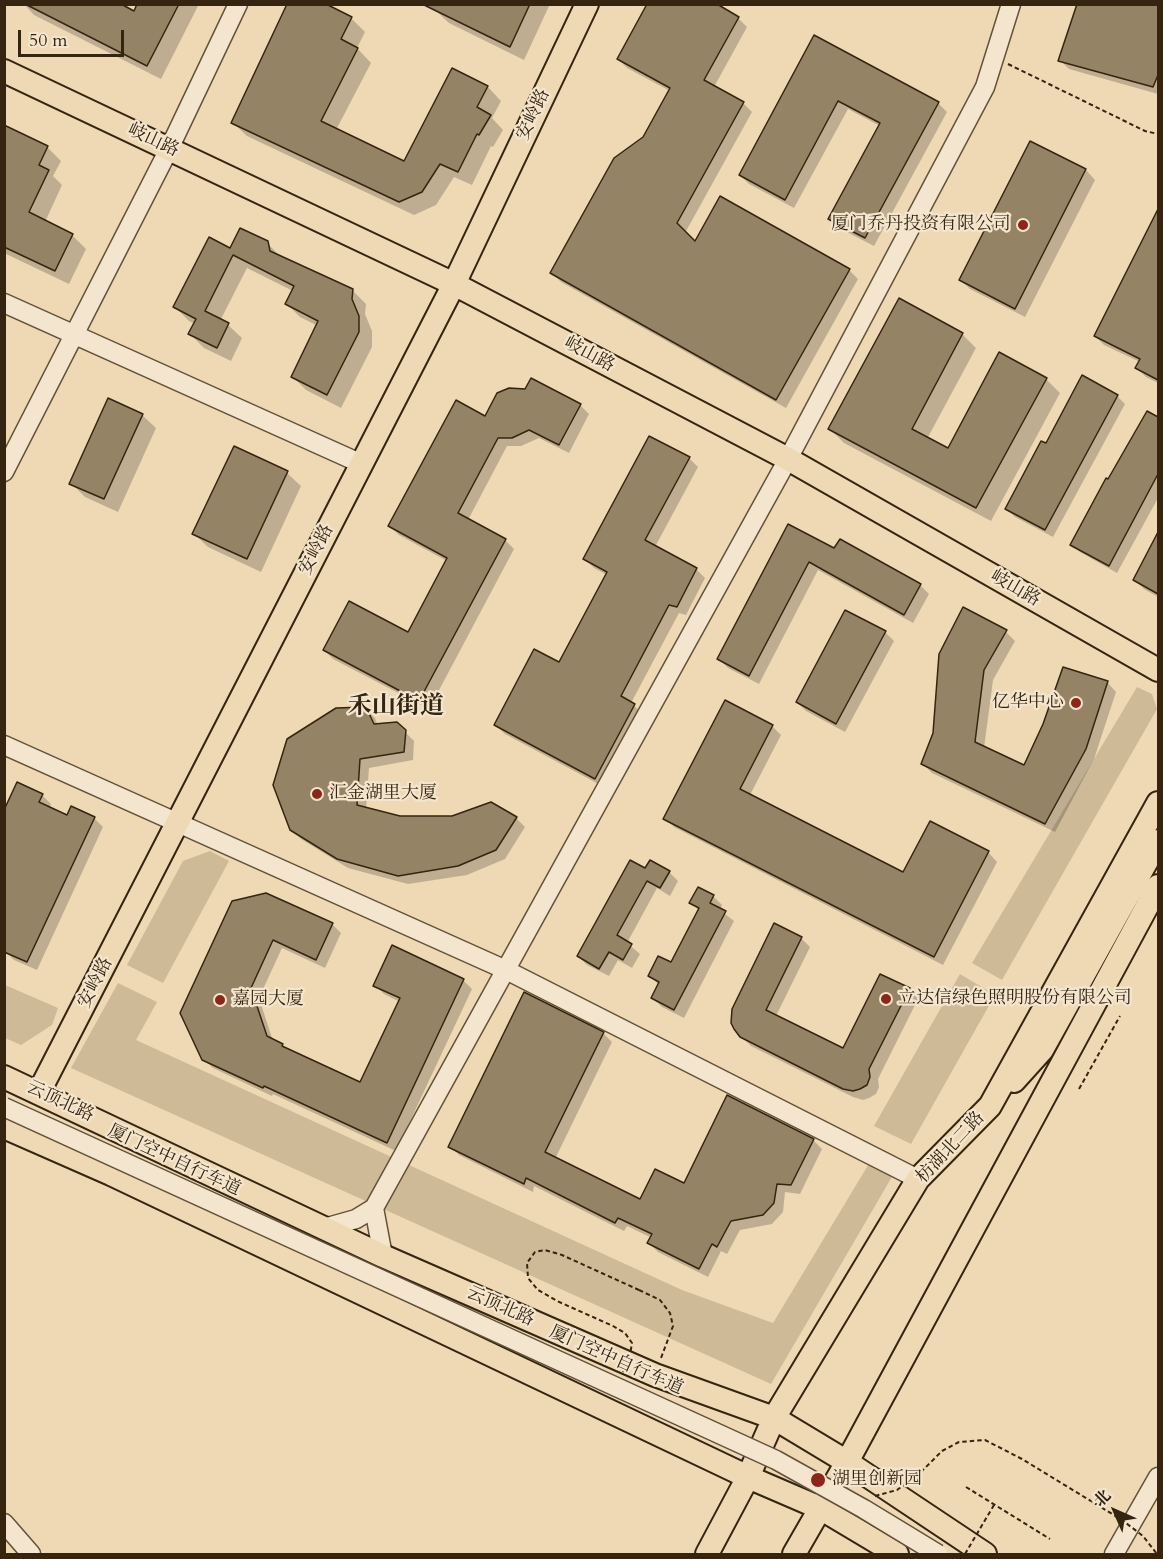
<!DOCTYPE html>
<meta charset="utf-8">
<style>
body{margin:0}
#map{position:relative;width:1163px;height:1559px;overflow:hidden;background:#eed9b4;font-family:Cardo,"Noto Serif SC",serif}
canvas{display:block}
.frame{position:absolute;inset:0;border:6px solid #352510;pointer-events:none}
.north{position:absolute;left:1085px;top:1481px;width:60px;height:60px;-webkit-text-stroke:4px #f4e6ce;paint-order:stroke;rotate:315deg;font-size:16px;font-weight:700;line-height:24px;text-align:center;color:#352510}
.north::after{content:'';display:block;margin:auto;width:21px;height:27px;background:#352510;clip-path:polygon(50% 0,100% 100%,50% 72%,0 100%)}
.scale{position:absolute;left:18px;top:30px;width:106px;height:27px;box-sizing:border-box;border:3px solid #352510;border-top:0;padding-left:8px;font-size:18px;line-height:21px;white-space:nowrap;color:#352510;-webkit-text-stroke:4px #f4e6ce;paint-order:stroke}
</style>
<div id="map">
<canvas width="1163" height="1559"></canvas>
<div class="frame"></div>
<div class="north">北</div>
<div class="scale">50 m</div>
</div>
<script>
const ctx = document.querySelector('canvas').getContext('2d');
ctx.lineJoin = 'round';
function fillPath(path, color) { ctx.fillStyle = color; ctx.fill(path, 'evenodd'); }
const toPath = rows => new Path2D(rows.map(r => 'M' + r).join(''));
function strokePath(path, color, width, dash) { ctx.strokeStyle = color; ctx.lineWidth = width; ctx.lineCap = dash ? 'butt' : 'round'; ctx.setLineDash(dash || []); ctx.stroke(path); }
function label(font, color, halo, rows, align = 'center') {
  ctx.font = font + ' Cardo,"Noto Serif SC",serif'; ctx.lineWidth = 4.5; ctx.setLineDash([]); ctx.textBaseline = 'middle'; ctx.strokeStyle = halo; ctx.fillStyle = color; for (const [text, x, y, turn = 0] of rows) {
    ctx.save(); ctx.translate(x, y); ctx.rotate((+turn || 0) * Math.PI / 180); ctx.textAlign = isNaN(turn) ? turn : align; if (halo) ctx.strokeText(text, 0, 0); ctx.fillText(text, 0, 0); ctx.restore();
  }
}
fillPath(toPath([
 [1137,687,1152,694,1157,709,1002,980,972,963],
 [210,851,229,861,163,983,127,965,183,861],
 [960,974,995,995,911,1144,874,1126],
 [118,983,157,1002,136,1040,682,1290,773,1323,873,1157,896,1170,771,1384,71,1068],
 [5,985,58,1008,52,1025,21,1045,5,1038]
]), '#cfba98');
fillPath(toPath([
 [24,4,118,4,135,13,139,4,199,4,161,79,34,15],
 [438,4,550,4,524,60,449,23,435,10],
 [1079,4,1158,4,1158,94,1069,69,1060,60],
 [351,18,365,32,357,48,371,63,336,130,405,163,453,70,488,87,501,101,492,118,503,130,493,147,491,146,472,185,454,177,436,205,414,215,247,136,233,123],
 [738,18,747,27,714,87,743,103,752,112,685,233,695,243,849,270,858,279,786,408,561,282,552,273,644,138,670,91,627,68,618,59],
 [815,37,938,103,947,112,874,246,839,228,830,219,880,126,848,109,794,208,749,184,740,175],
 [4,127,47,147,61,161,53,176,62,185,45,222,72,235,86,249,69,284,4,253],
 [1031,143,1086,170,1095,180,1025,317,970,289,961,280],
 [1158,212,1158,383,1146,377,1137,368,1140,362,1104,345,1095,336],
 [267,243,281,257,352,290,366,304,365,314,372,331,372,347,341,408,306,390,292,376,318,326,300,317,287,304,293,291,247,268,220,321,228,325,242,338,231,361,204,348,190,334,195,324,189,321,175,307,231,250],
 [962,334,976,348,927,439,948,450,1046,379,1060,393,991,521,844,443,830,429],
 [1117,396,1125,404,1053,537,1015,517,1007,509,1046,445],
 [580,405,589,414,569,453,539,438,521,446,507,446,468,520,505,540,514,549,429,709,333,659,324,650,408,634,447,561,399,535,390,526,485,418],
 [1148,413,1158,419,1158,498,1117,573,1080,552,1072,544],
 [142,415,156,428,118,512,85,497,71,483],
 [234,448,287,473,301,486,261,572,208,547,194,534],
 [689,458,698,467,655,547,696,569,705,578,686,615,679,613,631,703,643,714,604,787,505,734,495,725,559,664,607,575,594,568,585,559],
 [788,526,835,550,920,585,929,594,913,623,818,570,759,684,728,668,719,659],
 [1158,535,1158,597,1144,589,1135,580],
 [885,632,894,641,845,732,806,711,797,702],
 [1006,632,1015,641,993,680,984,748,1024,767,1107,682,1116,692,1094,759,1055,832,932,773,923,764],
 [366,709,375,718,378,726,397,724,414,741,413,760,369,768,366,809,400,818,452,817,491,804,516,818,525,827,505,859,467,875,408,884,348,868,301,839,291,829],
 [772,726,781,735,750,795,904,874,988,852,997,862,943,965,674,827,665,818],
 [42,795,51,804,49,808,67,817,94,818,103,827,37,970,14,960,5,951,4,813],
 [646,870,669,872,678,881,670,896,657,888,627,943,640,954,632,968,618,960,609,976,587,965,578,956],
 [713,896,722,905,720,910,734,921,684,1018,662,1007,653,998,659,985,649,975,671,964,699,911,691,902],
 [233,903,332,924,341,933,325,968,282,948,259,998,273,1041,286,1049,361,1084,400,1002,384,994,375,985,463,980,472,989,396,1151,273,1094,272,1096,213,1068,203,1059],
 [801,938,810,947,776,1016,844,1050,909,989,918,999,878,1079,879,1087,876,1094,869,1098,863,1100,853,1097,751,1046,741,1036],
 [603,1033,612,1042,555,1159,641,1201,813,1140,822,1149,800,1194,785,1192,783,1212,772,1224,740,1230,727,1254,721,1251,708,1277,658,1252,649,1243,652,1238,627,1226,624,1231,534,1186,533,1192,459,1155,450,1146]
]), '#0003');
const building = toPath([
 [25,4,121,4,134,11,137,4,179,4,147,66,25,4],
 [287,4,326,4,352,17,341,39,358,48,321,121,404,161,452,68,488,86,477,107,491,115,479,135,477,134,458,172,440,164,422,192,399,202,231,123,287,4],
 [422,4,530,4,510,47,422,4],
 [647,4,717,4,739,17,704,80,744,102,677,223,695,241,720,196,850,269,776,400,550,273,614,158,643,137,670,88,617,59,647,4],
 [1077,4,1158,4,1158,75,1153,87,1058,61,1077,4],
 [814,35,939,102,865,238,828,219,880,123,838,101,785,200,739,175,814,35],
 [4,125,48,146,39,165,49,170,29,212,73,234,55,271,4,247,4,125],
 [1030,141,1086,169,1015,309,959,280,1030,141],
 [1158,209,1158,380,1135,368,1140,359,1094,336,1158,209],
 [240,228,268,241,270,251,353,289,352,299,359,316,359,332,327,395,291,377,318,321,285,304,294,286,233,255,205,311,229,323,217,348,188,334,196,319,173,307,209,237,230,248,240,228],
 [899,298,963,333,912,429,948,448,999,352,1047,378,976,508,828,429,899,298],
 [1082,375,1118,395,1045,530,1005,509,1041,441,1046,443,1082,375],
 [531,378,581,404,559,445,529,430,512,438,498,438,458,513,506,539,419,701,323,650,349,601,408,632,447,558,388,526,456,400,485,416,497,393,509,388,525,389,531,378],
 [108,398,143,414,104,499,69,484,108,398],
 [1147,411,1158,417,1158,474,1109,566,1070,545,1106,478,1108,479,1147,411],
 [649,436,690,457,645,540,697,568,677,607,669,605,621,696,635,704,595,779,494,725,534,649,559,662,607,572,583,559,649,436],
 [234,446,288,471,247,559,192,534,234,446],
 [788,524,834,548,840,539,921,584,904,615,809,562,749,676,717,659,788,524],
 [1158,532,1158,594,1133,580,1158,532],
 [963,607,1007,630,984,670,975,742,1024,765,1043,724,1063,667,1108,681,1086,749,1045,824,921,764,933,733,939,654,963,607],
 [845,610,886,631,836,724,796,702,845,610],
 [725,700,773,725,740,789,903,872,930,821,989,851,934,957,663,819,725,700],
 [366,707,374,724,397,722,406,730,404,752,360,759,357,805,400,816,452,816,491,802,517,817,496,850,458,866,398,876,337,859,290,830,273,785,287,739,336,708,366,707],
 [17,782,43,794,39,802,67,815,71,806,95,817,27,962,4,952,4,810,17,782],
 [630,860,645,868,650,860,670,871,660,888,647,881,617,935,632,944,623,960,609,952,599,969,577,956,630,860],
 [698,887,714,895,710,903,726,911,674,1010,651,998,659,982,648,976,658,956,671,962,699,908,689,903,698,887],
 [266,893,333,923,316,960,273,940,251,988,267,1036,283,1044,282,1046,360,1082,400,998,373,986,392,945,464,979,387,1143,264,1086,263,1088,202,1060,180,1013,232,901,266,893],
 [774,923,802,937,766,1010,843,1048,880,974,910,988,869,1069,870,1077,867,1085,860,1089,853,1091,843,1089,740,1037,734,1029,731,1023,732,1009,774,923],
 [524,992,604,1032,545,1152,640,1199,655,1169,684,1183,727,1095,814,1139,791,1185,777,1184,774,1203,763,1215,731,1221,717,1247,712,1244,699,1269,647,1243,652,1234,618,1218,615,1223,526,1178,524,1184,448,1147,524,992]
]);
fillPath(building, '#958365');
strokePath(building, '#352510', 1.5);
const minor = toPath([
 [4,303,362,464],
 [4,472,169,149,238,4],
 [4,745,506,970,918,1179],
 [374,1208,383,1256],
 [324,1228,356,1219,374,1208,788,459,985,87,1011,4],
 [4,1523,31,1554],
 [1114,1554,1158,1477]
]);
const major = toPath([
 [4,71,454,284,788,459,1158,670],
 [4,1077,383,1256,655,1375,774,1418,847,1462,985,1554],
 [1014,1081,1042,1050,1158,841],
 [39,1092,454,284,587,4],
 [4,1127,111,1174,748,1477,820,1508,897,1554],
 [707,1554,748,1477,774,1418,918,1179,990,1106,1158,803],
 [794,1554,847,1462,1158,886]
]);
strokePath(minor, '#635239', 21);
strokePath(major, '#352510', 26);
strokePath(toPath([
 [1008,64,1145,131,1158,134],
 [1079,1089,1120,1016],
 [639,1290,660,1300,670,1313,673,1326,661,1358],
 [966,1487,1050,1539]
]), '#352510', 2, [4.5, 3]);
strokePath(minor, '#f4e6ce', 18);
strokePath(major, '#eed9b4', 22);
const minorBridge = toPath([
 [4,1107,776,1460,864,1509,938,1554]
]);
strokePath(minorBridge, '#635239', 21, []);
strokePath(toPath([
 [623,1372,630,1355,632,1343,625,1333,613,1326,557,1301,538,1290,528,1278,527,1263,535,1252,545,1250,562,1255,639,1290],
 [875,1496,897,1490,921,1472,942,1451,959,1442,985,1440,1022,1459,1122,1520,1143,1536,1157,1554],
 [965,1554,994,1505]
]), '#352510', 2, [4.5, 3]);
strokePath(minorBridge, '#f4e6ce', 18);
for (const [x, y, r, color] of [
 [1023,225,6,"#8f2418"],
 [1076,703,6,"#8f2418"],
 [317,794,6,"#8f2418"],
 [886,999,6,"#8f2418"],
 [220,1000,6,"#8f2418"],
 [818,1480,8,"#8f2418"]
]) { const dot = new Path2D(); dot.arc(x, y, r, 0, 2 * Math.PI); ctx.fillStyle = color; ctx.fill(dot); strokePath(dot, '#f4e6ce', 2); }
label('18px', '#352510', '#f4e6ce', [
 ["安岭路",534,115,-65],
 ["岐山路",153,141,25],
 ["岐山路",589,355,28],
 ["安岭路",317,550,-63],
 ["岐山路",1015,589,30],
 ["安岭路",96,983,-63],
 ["云顶北路",60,1102,25],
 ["枋湖北二路",951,1148,-47],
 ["厦门空中自行车道",174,1161,25],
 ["云顶北路",500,1307,24],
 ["厦门空中自行车道",616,1361,24]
]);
label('18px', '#352510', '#f4e6ce', [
 ["厦门乔丹投资有限公司",1011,225,"right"],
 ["亿华中心",1064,703,"right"],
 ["汇金湖里大厦",329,794],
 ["立达信绿色照明股份有限公司",898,999],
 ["嘉园大厦",232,1000],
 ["湖里创新园",832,1480]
], 'left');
label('bold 24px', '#352510', '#f4e6ce', [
 ["禾山街道",396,707]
]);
</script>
